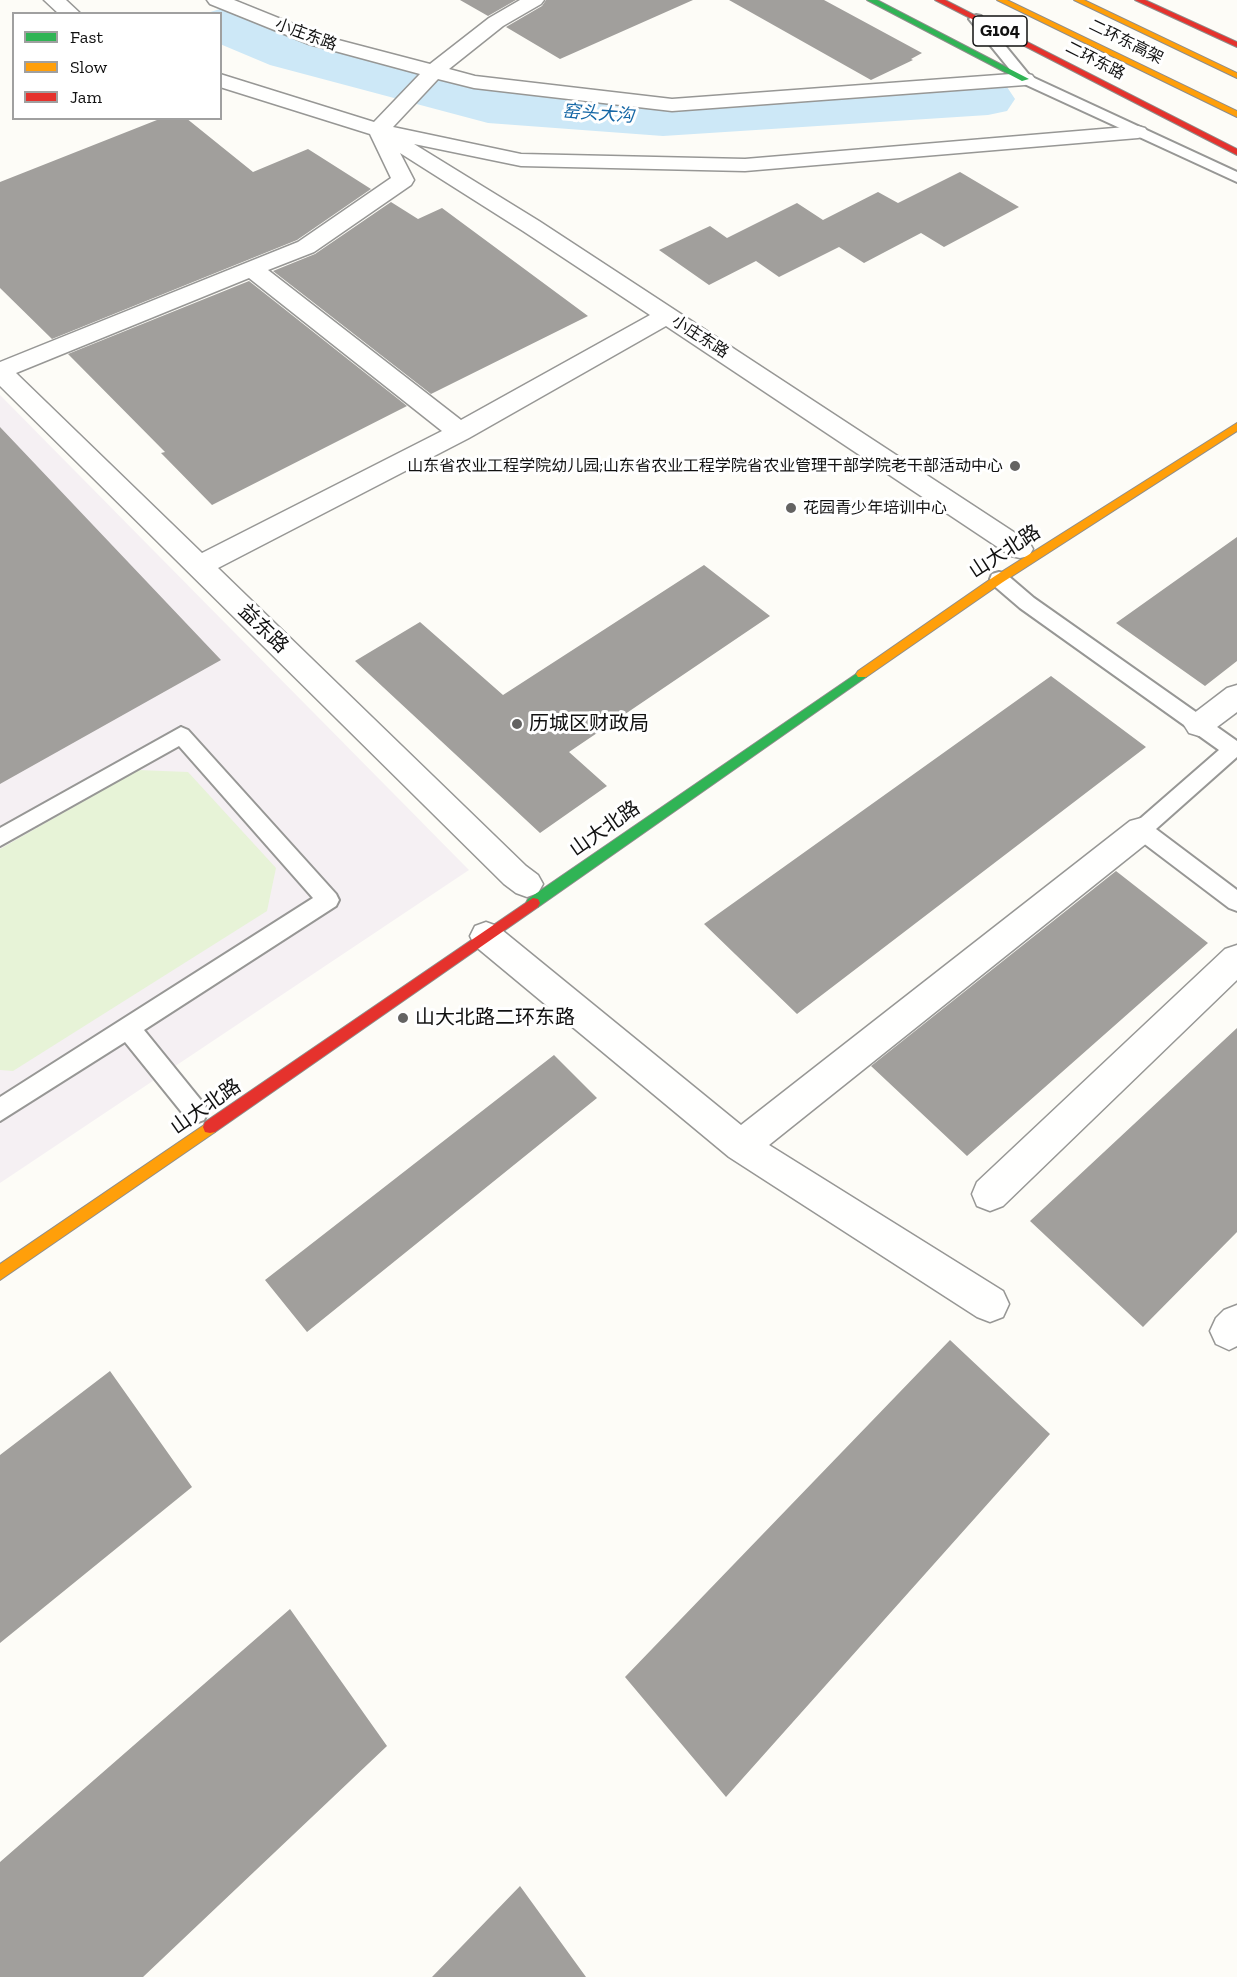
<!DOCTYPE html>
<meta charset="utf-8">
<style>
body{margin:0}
#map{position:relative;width:1237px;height:1977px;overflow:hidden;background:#fdfcf7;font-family:"Zilla Slab",serif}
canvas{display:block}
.legend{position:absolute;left:12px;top:12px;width:210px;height:108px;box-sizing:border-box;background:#fff;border:2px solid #a0a0a0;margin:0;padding:8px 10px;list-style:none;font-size:18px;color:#111}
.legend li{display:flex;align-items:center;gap:12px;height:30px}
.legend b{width:30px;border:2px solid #a0a0a0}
</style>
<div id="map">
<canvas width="1237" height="1977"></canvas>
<ul class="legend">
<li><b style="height:8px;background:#30b455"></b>Fast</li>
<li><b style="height:8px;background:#ff9f0a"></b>Slow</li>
<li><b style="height:8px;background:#e5322d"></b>Jam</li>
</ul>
</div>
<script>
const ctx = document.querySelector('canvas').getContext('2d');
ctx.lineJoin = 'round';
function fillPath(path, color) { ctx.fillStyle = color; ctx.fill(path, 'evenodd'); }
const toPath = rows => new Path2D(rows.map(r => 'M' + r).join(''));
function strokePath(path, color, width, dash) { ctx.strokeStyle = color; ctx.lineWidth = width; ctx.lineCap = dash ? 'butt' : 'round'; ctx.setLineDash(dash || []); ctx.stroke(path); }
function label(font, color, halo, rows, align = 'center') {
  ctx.font = font + ' "Zilla Slab","Noto Sans SC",serif'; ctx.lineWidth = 6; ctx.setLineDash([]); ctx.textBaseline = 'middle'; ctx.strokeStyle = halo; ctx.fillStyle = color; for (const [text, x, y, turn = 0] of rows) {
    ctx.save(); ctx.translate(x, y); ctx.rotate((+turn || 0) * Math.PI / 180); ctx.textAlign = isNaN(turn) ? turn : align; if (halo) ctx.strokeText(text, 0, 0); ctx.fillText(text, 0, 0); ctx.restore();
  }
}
fillPath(toPath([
 [0,395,469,870,0,1183]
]), '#f5f0f3');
fillPath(toPath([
 [138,770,188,772,276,868,267,911,13,1071,0,1070,0,849]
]), '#e7f3d7');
fillPath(toPath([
 [220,9,238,14,308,43,489,90,663,102,988,83,1007,87,1015,99,1007,111,988,115,663,136,488,123,270,65,220,44,220,14,204,14,220,9]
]), '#cde8f7');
fillPath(toPath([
 [460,0,516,0,488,16],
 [546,0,693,0,560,59,506,27,542,6],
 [729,0,824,0,922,53,911,59,913,60,871,80],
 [162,118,186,118,253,172,308,149,371,189,297,240,52,339,0,288,0,182],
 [960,172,1019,207,944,247,921,233,864,263,839,247,779,277,756,261,709,285,659,250,710,226,727,238,797,203,823,220,878,192,898,203],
 [391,202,418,219,442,208,588,316,431,394,273,271,315,254],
 [249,281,407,406,212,505,161,453,165,452,68,354],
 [0,427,221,660,0,784],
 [1237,537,1237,661,1205,686,1116,623],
 [704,565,770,616,569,752,607,786,540,833,355,661,420,622,503,695],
 [1051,676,1146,747,797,1014,704,924],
 [1116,871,1208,943,967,1156,871,1066],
 [1237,1028,1237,1232,1143,1327,1030,1221],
 [554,1055,597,1098,307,1332,265,1280],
 [950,1340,1050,1434,726,1797,625,1677],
 [110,1371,192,1487,0,1643,0,1455],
 [290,1609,387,1746,143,1977,0,1977,0,1862],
 [520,1886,586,1977,432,1977]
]), '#a19f9c');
const lane = toPath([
 [976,15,981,16,1030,76,1237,172,1237,182,1020,82,969,19,976,15],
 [999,572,1006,574,1034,598,1237,741,1237,757,1156,829,1237,890,1237,911,1229,908,1134,836,1131,830,1134,824,1219,750,1020,608,992,584,990,579,992,574,999,572],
 [181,727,188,730,336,894,339,900,336,906,144,1030,204,1104,208,1112,204,1120,196,1123,188,1120,125,1042,0,1121,0,1097,313,898,179,746,0,846,0,828,181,727]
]);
const street = toPath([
 [44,0,66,0,81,14,59,14,44,0],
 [207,0,234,0,323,36,430,64,489,18,520,0,544,0,541,4,503,26,449,69,475,76,672,99,1025,73,1032,75,1035,79,1032,83,1025,85,672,111,474,88,438,79,393,127,521,154,745,159,1138,126,1145,128,1148,132,1145,136,1138,138,745,171,521,166,414,144,539,221,1029,542,1033,549,1029,556,1020,558,1011,556,666,326,469,438,218,568,526,866,538,875,543,884,538,893,527,897,516,893,504,884,0,386,0,362,298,242,391,178,370,134,220,87,220,74,374,122,420,74,309,44,210,4,207,0],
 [400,153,523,231,650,315,461,420,268,270,314,252,411,185,414,180,400,153],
 [249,278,442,431,202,553,16,373,249,278],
 [1237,685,1237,712,1209,733,1199,736,1189,733,1184,725,1189,717,1227,688,1237,685],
 [1141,818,1152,821,1156,830,1152,839,769,1145,1003,1291,1009,1304,1003,1317,990,1322,977,1317,729,1157,475,946,470,936,475,926,486,922,497,926,741,1125,1130,821,1141,818],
 [1237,945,1237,980,1003,1206,990,1211,977,1206,972,1194,977,1182,1225,949,1237,945],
 [1237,1305,1237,1346,1229,1350,1216,1344,1210,1331,1216,1318,1224,1310,1237,1305]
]);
const fast = toPath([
 [867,0,877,0,1029,79,1022,81,867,0],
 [862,670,866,671,868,674,866,677,538,907,528,907,526,903,528,899,862,670]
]);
const slow = toPath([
 [997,0,1007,0,1237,111,1237,117,997,0],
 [1074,0,1084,0,1237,73,1237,78,1074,0],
 [1237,423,1237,431,1003,582,866,677,858,677,856,674,858,671,995,576,1237,423],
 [210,1121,215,1122,217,1127,215,1132,0,1280,0,1264,210,1121]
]);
const jam = toPath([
 [935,0,945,0,1237,149,1237,155,935,0],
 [1135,0,1145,0,1237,42,1237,47,1135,0],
 [533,898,538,899,540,903,538,907,215,1132,210,1133,205,1132,203,1127,205,1122,533,898]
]);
strokePath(lane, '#979795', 4);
strokePath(street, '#979795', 3);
strokePath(fast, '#8e8d8b', 2);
strokePath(slow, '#8e8d8b', 2);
strokePath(jam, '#8e8d8b', 2);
fillPath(lane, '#fffffe');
fillPath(street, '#fffffe');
fillPath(fast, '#30b455');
fillPath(slow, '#ff9f0a');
fillPath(jam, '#e5322d');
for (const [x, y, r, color] of [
 [1015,466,6,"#646362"],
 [791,508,6,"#646362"],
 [517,724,6,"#646362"],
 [403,1018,6,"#646362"]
]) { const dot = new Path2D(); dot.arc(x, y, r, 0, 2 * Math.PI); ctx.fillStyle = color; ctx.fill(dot); strokePath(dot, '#fff', 2); }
label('16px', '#111', '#fff', [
 ["小庄东路",306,35,20],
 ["二环东高架",1126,42,26],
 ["二环东路",1095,61,27],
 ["小庄东路",700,337,33]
]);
label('16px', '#111', '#fff', [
 ["山东省农业工程学院幼儿园;山东省农业工程学院省农业管理干部学院老干部活动中心",1003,466],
 ["花园青少年培训中心",803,508,"left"]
], 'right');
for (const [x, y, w] of [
 [1000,31,54]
]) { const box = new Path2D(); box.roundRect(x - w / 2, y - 15, w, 30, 4.5); ctx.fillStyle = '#fff'; ctx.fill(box); strokePath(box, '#111', 1.5); }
label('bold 18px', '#111', null, [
 ["G104",1000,31]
]);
label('italic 18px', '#1768a6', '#fff', [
 ["窑头大沟",598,114,4]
]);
label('20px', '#111', '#fff', [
 ["山大北路",1005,552,-33],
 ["益东路",263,629,44],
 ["山大北路",605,829,-35],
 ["山大北路",206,1107,-35]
]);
label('20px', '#111', '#fff', [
 ["历城区财政局",529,724],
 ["山大北路二环东路",415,1018]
], 'left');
</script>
